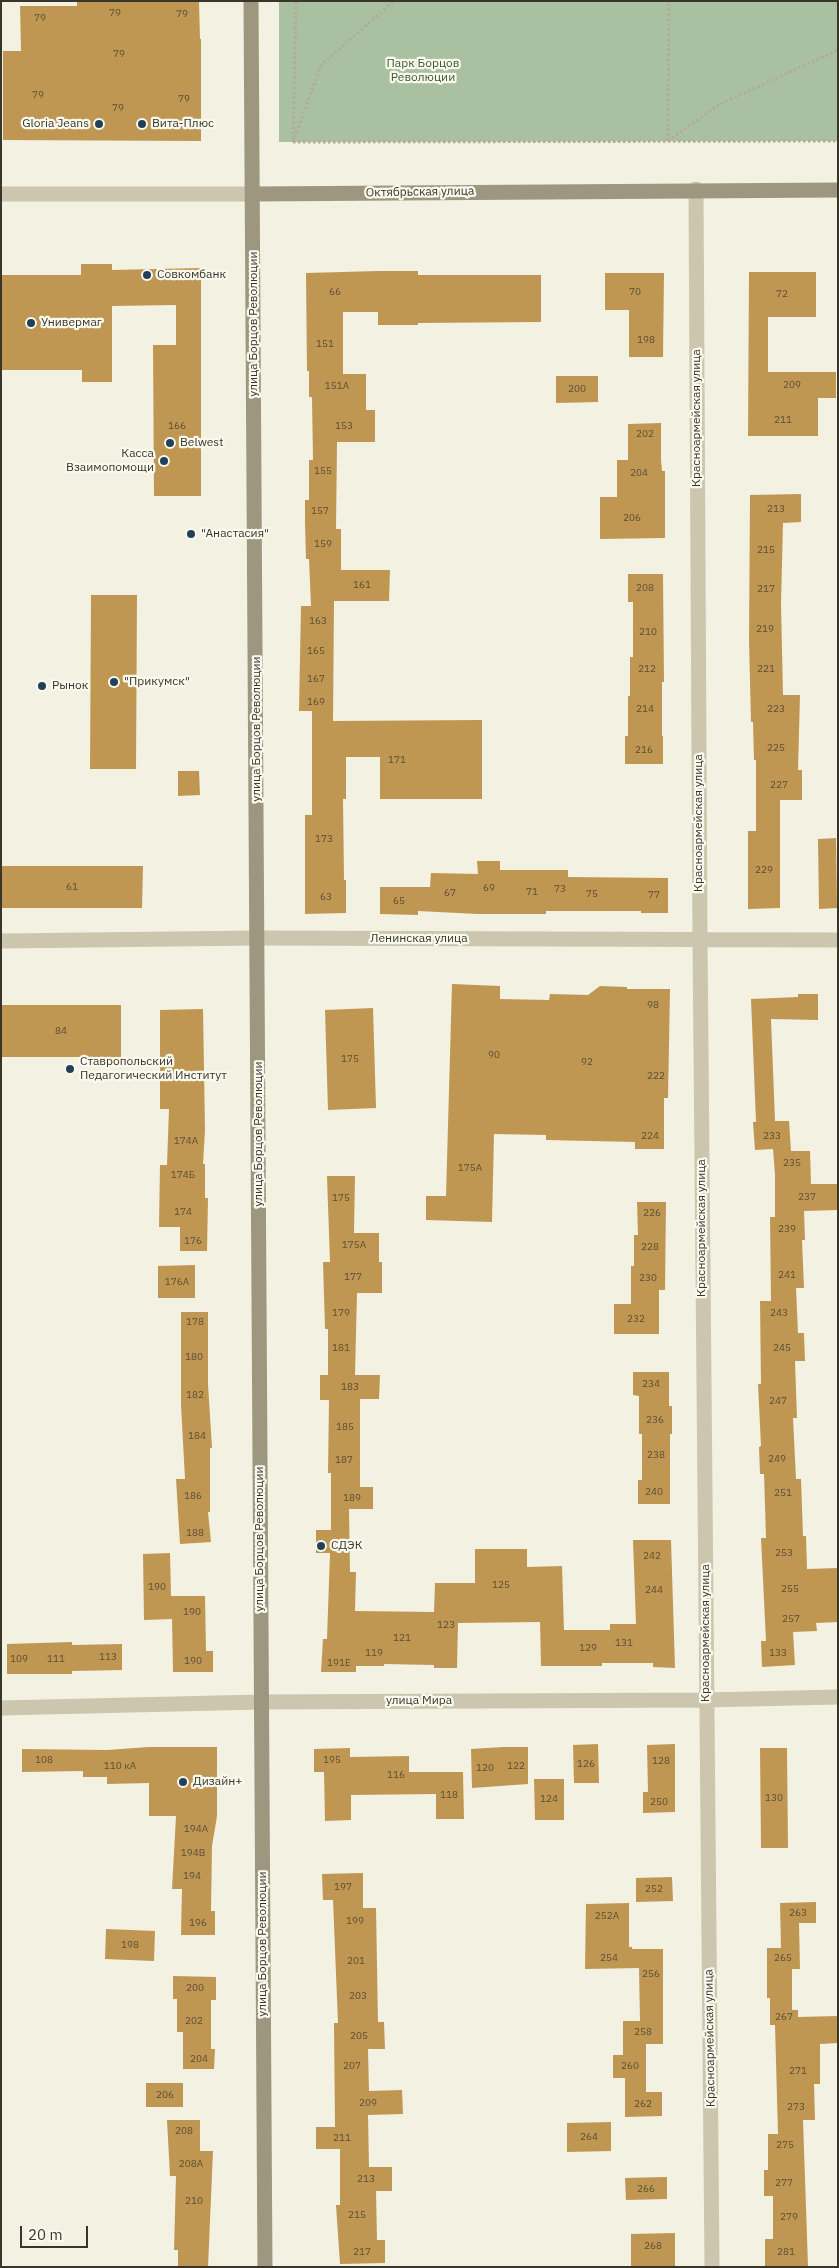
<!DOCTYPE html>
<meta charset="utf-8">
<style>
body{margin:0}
#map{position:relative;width:839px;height:2268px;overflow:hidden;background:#f3f1e1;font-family:"IBM Plex Sans",sans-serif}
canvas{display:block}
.frame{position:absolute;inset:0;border:2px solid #39352b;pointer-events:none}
.scale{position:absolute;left:20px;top:2226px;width:68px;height:22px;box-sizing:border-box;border:2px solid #39352b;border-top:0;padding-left:6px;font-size:15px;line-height:18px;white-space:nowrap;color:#39352b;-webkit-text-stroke:4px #faf9ee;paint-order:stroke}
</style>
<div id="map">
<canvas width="839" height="2268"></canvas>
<div class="frame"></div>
<div class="scale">20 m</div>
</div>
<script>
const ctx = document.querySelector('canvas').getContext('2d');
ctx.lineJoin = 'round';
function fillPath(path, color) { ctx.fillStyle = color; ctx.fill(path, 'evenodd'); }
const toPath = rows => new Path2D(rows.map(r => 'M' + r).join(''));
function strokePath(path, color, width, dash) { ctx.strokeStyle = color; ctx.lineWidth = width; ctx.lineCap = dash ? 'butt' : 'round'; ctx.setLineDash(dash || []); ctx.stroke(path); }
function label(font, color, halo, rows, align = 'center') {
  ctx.font = font + ' "IBM Plex Sans",sans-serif'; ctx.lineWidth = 4.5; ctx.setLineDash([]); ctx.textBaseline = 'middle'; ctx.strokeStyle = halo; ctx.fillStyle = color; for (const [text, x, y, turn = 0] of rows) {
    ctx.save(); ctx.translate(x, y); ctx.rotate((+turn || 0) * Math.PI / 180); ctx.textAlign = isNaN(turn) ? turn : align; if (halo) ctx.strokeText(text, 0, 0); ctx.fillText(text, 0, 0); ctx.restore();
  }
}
fillPath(toPath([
 [279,1,838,1,838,141,279,142]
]), '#aac1a1');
fillPath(toPath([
 [77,1,199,1,200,39,201,39,201,141,3,140,3,51,21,51,20,6,77,6],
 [81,264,112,264,112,270,201,268,201,496,154,496,153,345,176,345,176,305,112,306,112,382,82,382,82,370,1,370,1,275,81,275],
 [378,271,418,271,418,275,541,275,541,322,418,323,418,325,378,325,378,312,343,312,343,374,366,374,366,410,375,410,375,442,337,442,336,529,341,529,341,570,390,570,389,601,334,601,333,721,482,720,482,799,380,799,380,757,346,757,346,799,343,799,344,880,346,880,346,913,305,914,305,815,312,815,312,711,299,711,301,606,311,606,309,559,306,559,305,522,305,500,309,500,309,460,313,460,312,397,309,397,309,371,307,371,306,273],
 [749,272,816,272,816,317,768,317,768,372,836,372,836,398,818,398,818,436,748,436],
 [605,273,664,273,663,357,629,357,629,310,605,310],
 [556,376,598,376,598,402,556,403],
 [661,423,661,460,662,471,665,471,665,538,600,539,600,497,617,497,617,460,628,460,628,424],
 [801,494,801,522,783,523,781,604,783,695,800,695,798,770,802,770,802,800,780,800,780,908,748,909,748,831,756,831,756,760,754,760,753,722,751,722,749,640,750,495],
 [628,574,663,574,664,682,662,682,662,736,663,736,663,764,625,764,625,736,628,736,628,696,630,696,630,657,633,657,633,602,628,602],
 [91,595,137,595,136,769,90,769],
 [178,771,199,771,200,795,178,796],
 [836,838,837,908,819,909,818,839],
 [477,861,500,861,500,870,568,870,568,877,668,878,668,913,641,913,641,911,546,911,546,914,478,914,418,911,418,915,380,914,380,887,430,887,431,873,478,874],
 [1,866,143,866,142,908,1,908],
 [452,984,500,986,500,999,549,1000,550,994,588,995,600,986,627,987,627,989,670,989,668,1098,664,1098,664,1149,635,1149,635,1142,546,1140,546,1135,494,1134,492,1222,426,1220,426,1196,446,1196],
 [798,994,818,994,818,1020,771,1019,775,1121,789,1121,791,1151,810,1151,811,1184,838,1184,838,1210,804,1211,805,1240,802,1240,804,1288,796,1288,798,1333,804,1333,805,1361,795,1361,797,1418,793,1418,796,1479,801,1479,803,1536,806,1536,807,1569,838,1568,838,1622,816,1623,817,1631,793,1632,795,1665,762,1667,761,1641,766,1641,761,1538,766,1538,764,1474,760,1474,759,1447,761,1446,758,1384,761,1384,760,1301,771,1301,770,1217,775,1217,775,1175,773,1149,755,1150,753,1122,756,1122,751,999,798,997],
 [1,1005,121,1005,121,1057,1,1057],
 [373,1008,376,1108,328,1110,325,1010],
 [203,1009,205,1130,203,1164,205,1164,205,1198,208,1198,207,1251,180,1251,180,1227,159,1227,160,1165,167,1165,169,1109,160,1109,160,1010],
 [327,1176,355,1176,354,1233,379,1233,379,1262,382,1262,382,1293,357,1293,355,1375,380,1375,379,1399,360,1399,360,1487,373,1487,373,1509,349,1509,350,1572,356,1572,355,1611,434,1612,435,1583,475,1583,475,1549,527,1549,527,1567,562,1566,564,1630,610,1630,610,1624,636,1624,633,1540,671,1540,675,1668,653,1667,653,1663,602,1663,602,1666,541,1666,540,1622,458,1623,457,1668,434,1668,434,1665,384,1664,384,1666,356,1666,356,1672,321,1672,323,1639,327,1639,330,1553,316,1553,316,1530,331,1530,331,1473,328,1473,329,1400,320,1400,320,1375,328,1375,328,1329,325,1329,323,1262,330,1262],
 [637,1202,666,1202,665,1290,659,1290,659,1334,614,1334,614,1304,631,1304,631,1266,634,1266,634,1235,638,1235],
 [195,1265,195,1298,158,1298,158,1266],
 [181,1312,208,1312,208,1384,212,1448,210,1448,210,1512,208,1512,211,1542,180,1544,176,1479,185,1479,181,1405],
 [633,1372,669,1372,669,1406,672,1406,672,1434,670,1434,670,1504,638,1504,638,1480,642,1480,642,1434,639,1434,639,1396,633,1395],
 [170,1553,171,1596,205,1596,206,1651,213,1651,213,1672,173,1672,172,1619,144,1620,143,1554],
 [72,1642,72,1645,122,1644,122,1670,72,1671,72,1674,7,1674,7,1644],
 [598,1744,599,1783,574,1783,573,1745],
 [675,1744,675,1812,643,1813,643,1792,648,1792,647,1745],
 [149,1747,217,1747,217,1816,212,1846,211,1911,215,1911,215,1935,181,1935,182,1889,172,1889,176,1816,149,1816,149,1783,107,1784,107,1777,83,1777,83,1771,22,1772,22,1749,107,1750],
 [503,1747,528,1747,528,1784,472,1788,471,1749],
 [350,1748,350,1757,409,1756,409,1772,463,1772,464,1819,436,1819,436,1794,351,1795,351,1820,325,1821,324,1772,314,1772,314,1749],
 [760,1748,787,1748,788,1848,761,1848],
 [534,1779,564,1779,564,1820,535,1820],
 [363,1873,363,1908,376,1908,378,2022,384,2022,385,2049,368,2049,369,2091,402,2090,403,2114,368,2115,369,2167,392,2167,392,2191,376,2191,377,2240,385,2240,385,2263,340,2264,336,2205,340,2205,340,2149,316,2149,316,2127,335,2127,334,2023,338,2023,333,1900,323,1900,322,1874],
 [672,1877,673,1901,636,1902,636,1878],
 [816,1902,816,1923,799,1923,800,1969,792,1969,792,2010,798,2010,798,2017,838,2016,838,2043,820,2044,820,2084,814,2084,815,2120,803,2120,808,2266,765,2266,765,2239,773,2239,773,2196,764,2196,764,2170,768,2170,768,2134,778,2134,775,2025,770,2025,770,1998,767,1998,767,1948,781,1948,780,1903],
 [629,1903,629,1947,632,1947,632,1949,663,1949,663,2044,646,2044,646,2092,662,2092,662,2116,625,2117,625,2078,613,2078,613,2055,623,2055,623,2021,640,2021,639,1968,585,1969,586,1904],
 [106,1929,155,1931,154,1961,105,1959],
 [173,1976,216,1977,216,2000,211,2000,211,2049,215,2049,214,2069,183,2069,183,2032,177,2032,177,1999,173,1999],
 [146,2083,183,2083,183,2107,146,2107],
 [167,2120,200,2120,200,2151,213,2151,208,2267,178,2267,178,2250,174,2250,176,2176,170,2176],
 [611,2122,611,2151,567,2152,567,2123],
 [667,2177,667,2199,626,2200,625,2178],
 [675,2233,675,2267,631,2267,631,2234]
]), '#c09752');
strokePath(toPath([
 [293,139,296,1],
 [668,141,720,104,838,50],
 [668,141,669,1],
 [293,142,838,141],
 [293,142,321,65,394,1]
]), '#b1ac93', 3, [2.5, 2.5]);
strokePath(toPath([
 [696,189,700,941,712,2267],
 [1,194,253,194],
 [1,941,258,938,838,940],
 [1,1708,261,1702,706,1700,838,1697]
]), '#cbc6ad', 15);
strokePath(toPath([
 [251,1,265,2267],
 [253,194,838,190]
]), '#9e977f', 15);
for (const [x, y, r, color] of [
 [99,124,5,"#224059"],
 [142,124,5,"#224059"],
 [147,275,5,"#224059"],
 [31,323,5,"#224059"],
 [170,443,5,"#224059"],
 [164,461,5,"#224059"],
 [191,534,5,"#224059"],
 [114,682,5,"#224059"],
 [42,686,5,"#224059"],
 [70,1069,5,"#224059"],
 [321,1546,5,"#224059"],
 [183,1782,5,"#224059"]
]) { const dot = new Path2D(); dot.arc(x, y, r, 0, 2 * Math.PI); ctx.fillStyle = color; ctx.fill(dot); strokePath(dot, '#faf9ee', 2); }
label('10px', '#5b4e35', null, [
 ["79",115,13],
 ["79",182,14],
 ["79",40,18],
 ["79",119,54],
 ["79",38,95],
 ["79",184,99],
 ["79",118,108],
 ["66",335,292],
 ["70",635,292],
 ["72",782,294],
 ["198",646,340],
 ["151",325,344],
 ["209",792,385],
 ["151А",337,386],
 ["200",577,389],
 ["211",783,420],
 ["166",177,426],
 ["153",344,426],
 ["202",645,434],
 ["155",323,471],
 ["204",639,473],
 ["213",776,509],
 ["157",320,511],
 ["206",632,518],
 ["159",323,544],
 ["215",766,550],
 ["161",362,585],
 ["208",645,588],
 ["217",766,589],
 ["163",318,621],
 ["219",765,629],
 ["210",648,632],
 ["165",316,651],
 ["212",647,669],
 ["221",766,669],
 ["167",316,679],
 ["169",316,702],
 ["214",645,709],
 ["223",776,709],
 ["225",776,748],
 ["216",644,750],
 ["171",397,760],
 ["227",779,785],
 ["173",324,839],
 ["229",764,870],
 ["61",72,887],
 ["69",489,888],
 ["73",560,889],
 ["71",532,892],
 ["67",450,893],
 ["75",592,894],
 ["77",654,895],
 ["63",326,897],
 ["65",399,901],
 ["98",653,1005],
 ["84",61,1031],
 ["90",494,1055],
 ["175",350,1059],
 ["92",587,1062],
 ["222",656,1076],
 ["224",650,1136],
 ["233",772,1136],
 ["174А",186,1141],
 ["235",792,1163],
 ["175А",470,1168],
 ["174Б",183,1175],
 ["237",807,1197],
 ["175",341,1198],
 ["174",183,1212],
 ["226",652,1213],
 ["239",787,1229],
 ["176",193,1241],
 ["175А",354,1245],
 ["228",650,1247],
 ["241",787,1275],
 ["177",353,1277],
 ["230",648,1278],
 ["176А",177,1282],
 ["179",341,1313],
 ["243",779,1313],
 ["232",636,1319],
 ["178",195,1322],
 ["181",341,1348],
 ["245",782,1348],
 ["180",194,1357],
 ["234",651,1384],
 ["183",350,1387],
 ["182",195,1395],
 ["247",778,1401],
 ["236",655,1420],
 ["185",345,1427],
 ["184",197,1436],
 ["238",656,1455],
 ["249",777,1459],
 ["187",344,1460],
 ["240",654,1492],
 ["251",783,1493],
 ["186",193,1496],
 ["189",352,1498],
 ["188",195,1533],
 ["253",784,1553],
 ["242",652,1556],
 ["125",501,1585],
 ["190",157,1587],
 ["255",790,1589],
 ["244",654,1590],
 ["190",192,1612],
 ["257",791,1619],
 ["123",446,1625],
 ["121",402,1638],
 ["131",624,1643],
 ["129",588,1648],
 ["119",374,1653],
 ["133",778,1653],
 ["113",108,1657],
 ["109",19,1659],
 ["111",56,1659],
 ["190",193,1661],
 ["191Е",339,1663],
 ["108",44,1760],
 ["195",332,1760],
 ["128",661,1761],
 ["126",586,1764],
 ["110 кА",120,1766],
 ["122",516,1766],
 ["120",485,1768],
 ["116",396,1775],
 ["118",449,1795],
 ["130",774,1798],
 ["124",549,1799],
 ["250",659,1802],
 ["194А",196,1829],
 ["194В",193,1853],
 ["194",192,1876],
 ["197",343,1887],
 ["252",654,1889],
 ["263",798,1913],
 ["252А",607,1916],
 ["199",355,1921],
 ["196",198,1923],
 ["198",130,1945],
 ["254",609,1958],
 ["265",783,1958],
 ["201",356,1961],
 ["256",651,1974],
 ["200",195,1988],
 ["203",358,1996],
 ["267",784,2017],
 ["202",194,2021],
 ["258",643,2032],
 ["205",359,2036],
 ["204",199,2059],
 ["207",352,2066],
 ["260",630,2066],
 ["271",798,2071],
 ["206",165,2095],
 ["209",368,2103],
 ["262",643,2104],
 ["273",796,2107],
 ["208",184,2131],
 ["264",589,2137],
 ["211",342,2138],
 ["275",785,2145],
 ["208А",191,2164],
 ["213",366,2179],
 ["277",784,2183],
 ["266",646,2189],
 ["210",194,2201],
 ["215",357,2215],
 ["279",789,2217],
 ["268",653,2246],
 ["217",362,2252],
 ["281",786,2252]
]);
label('12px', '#3a5730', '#faf9ee', [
 ["Парк Борцов",423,64],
 ["Революции",423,78]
]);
label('12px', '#39352b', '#faf9ee', [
 ["Gloria Jeans",89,124,"right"],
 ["Вита-Плюс",152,124],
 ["Совкомбанк",157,275],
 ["Универмаг",41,323],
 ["Belwest",180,443],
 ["Касса",154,454,"right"],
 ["Взаимопомощи",154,468,"right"],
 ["\"Анастасия\"",201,534],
 ["\"Прикумск\"",124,682],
 ["Рынок",52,686],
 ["Ставропольский",80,1062],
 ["Педагогический Институт",80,1076],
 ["СДЭК",331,1546],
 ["Дизайн+",193,1782]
], 'left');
label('12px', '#39352b', '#faf9ee', [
 ["Октябрьская улица",420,192,-1],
 ["улица Борцов Революции",254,324,-90],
 ["Красноармейская улица",697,418,-90],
 ["улица Борцов Революции",257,729,-90],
 ["Красноармейская улица",699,823,-90],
 ["Ленинская улица",419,939],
 ["улица Борцов Революции",259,1134,-90],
 ["Красноармейская улица",702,1228,-90],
 ["улица Борцов Революции",260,1539,-90],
 ["Красноармейская улица",706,1633,-90],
 ["улица Мира",419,1701],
 ["улица Борцов Революции",263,1944,-90],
 ["Красноармейская улица",710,2038,-91]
]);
</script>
